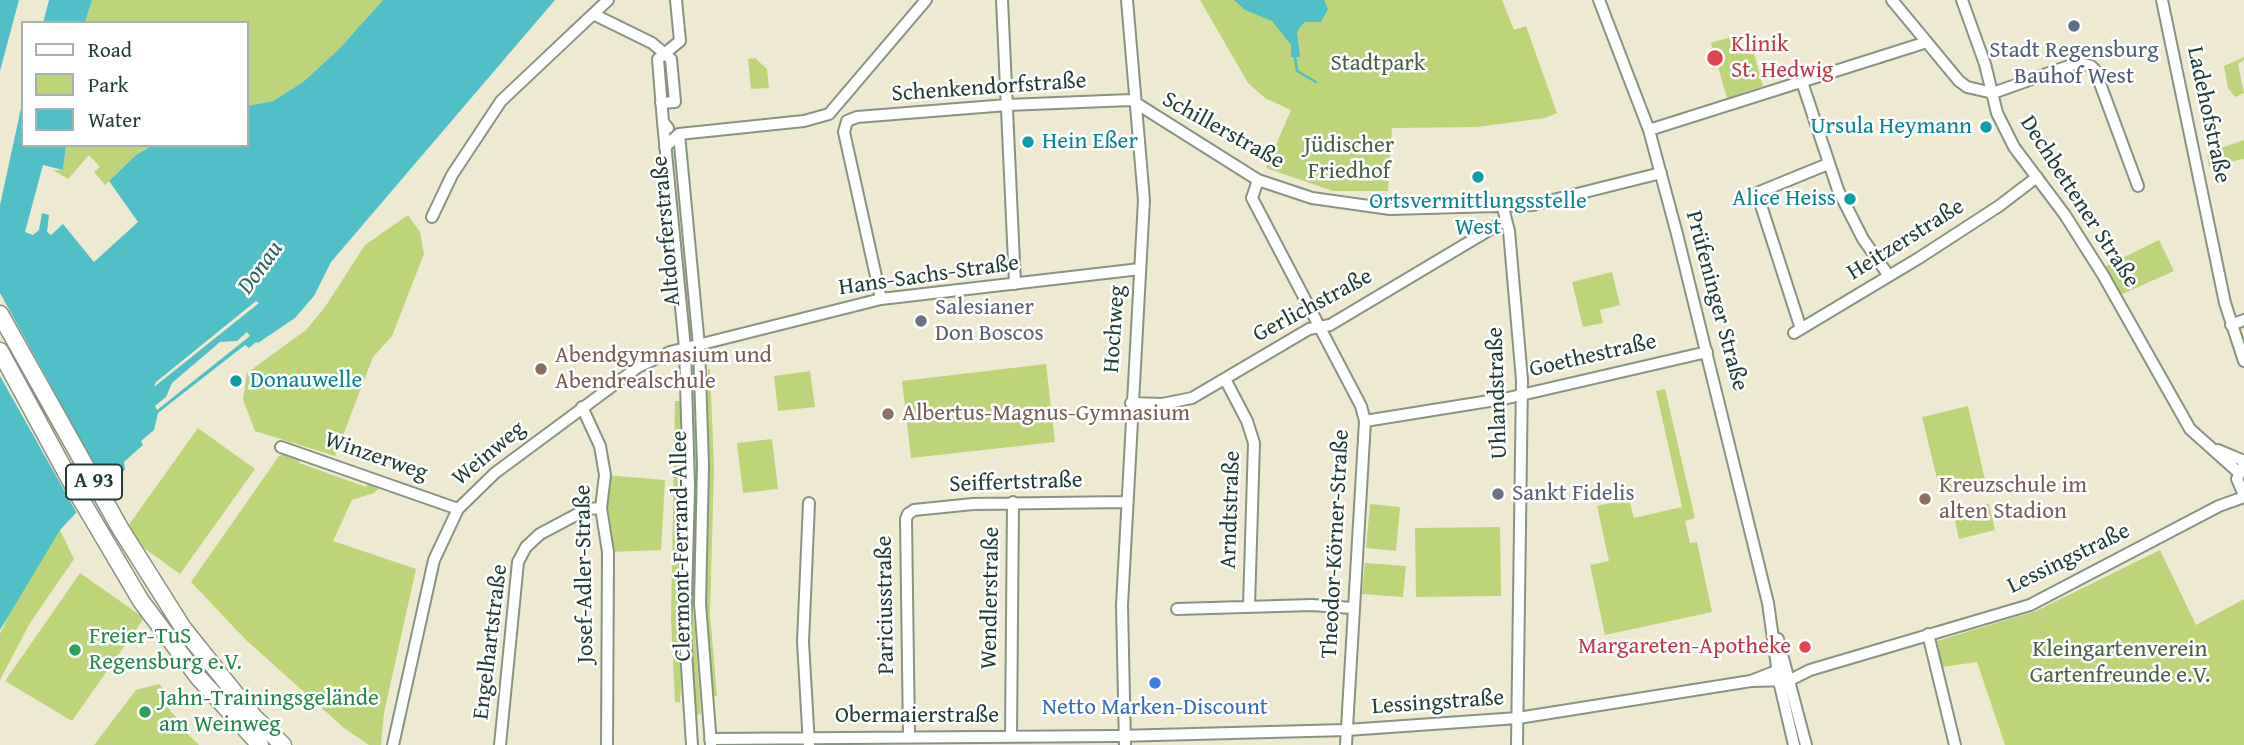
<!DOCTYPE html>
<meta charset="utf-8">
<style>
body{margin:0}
#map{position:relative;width:2244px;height:745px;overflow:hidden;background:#eeead1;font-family:"Gentium Book Plus",serif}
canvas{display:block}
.legend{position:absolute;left:21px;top:21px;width:228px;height:126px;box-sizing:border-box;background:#fff;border:2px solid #a5b1ae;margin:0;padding:9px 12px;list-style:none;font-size:21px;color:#1f3d34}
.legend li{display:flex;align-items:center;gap:14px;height:35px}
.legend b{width:35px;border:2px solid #a5b1ae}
</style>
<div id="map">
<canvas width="2244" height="745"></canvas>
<ul class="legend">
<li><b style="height:9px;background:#fff"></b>Road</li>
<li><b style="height:19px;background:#bed478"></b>Park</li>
<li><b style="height:19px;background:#51bfc7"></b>Water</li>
</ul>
</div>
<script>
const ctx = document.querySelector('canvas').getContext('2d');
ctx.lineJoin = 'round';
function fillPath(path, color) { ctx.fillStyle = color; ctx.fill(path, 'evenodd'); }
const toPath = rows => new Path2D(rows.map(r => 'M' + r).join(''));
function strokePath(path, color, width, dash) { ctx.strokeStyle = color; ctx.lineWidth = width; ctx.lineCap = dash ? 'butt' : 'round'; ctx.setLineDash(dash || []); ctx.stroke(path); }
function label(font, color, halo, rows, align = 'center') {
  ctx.font = font + ' "Gentium Book Plus",serif'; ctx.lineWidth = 5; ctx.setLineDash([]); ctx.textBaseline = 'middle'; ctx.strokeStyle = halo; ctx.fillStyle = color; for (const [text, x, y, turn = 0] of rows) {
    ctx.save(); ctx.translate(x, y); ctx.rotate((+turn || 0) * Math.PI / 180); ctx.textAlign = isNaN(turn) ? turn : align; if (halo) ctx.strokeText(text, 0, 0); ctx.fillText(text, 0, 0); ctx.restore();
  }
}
fillPath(toPath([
 [92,0,383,0,339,49,303,82,273,101,247,106,247,23,85,23],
 [1200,0,1502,0,1514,30,1526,26,1557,113,1545,118,1476,127,1392,128,1388,191,1333,191,1266,168,1291,110,1265,98,1248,83],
 [1737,35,1744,50,1753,50,1763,86,1727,98,1711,43],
 [2244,57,2244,60,2238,64,2244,93,2235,97,2228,88,2224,66],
 [755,58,767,69,769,88,751,89,748,59],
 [2244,140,2244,159,2209,166,2207,153],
 [66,145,153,145,136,155,105,185,94,172,100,167,89,155,68,179,53,170,63,170],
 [408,215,420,232,424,254,392,336,373,357,335,456,255,431,243,400,247,373,306,330,325,307,365,245],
 [2159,240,2174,271,2120,295,2104,267],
 [1612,272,1620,305,1600,310,1603,323,1583,327,1572,282],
 [1046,364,1055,442,911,458,902,381],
 [708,369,710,369,714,467,710,614,717,696,712,696,703,622],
 [691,371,697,456,693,605,701,714,693,716,689,653],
 [810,371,815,407,778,411,774,376],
 [1665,389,1695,518,1685,521,1690,543,1697,542,1712,612,1605,635,1590,565,1609,561,1597,506,1629,499,1634,518,1682,507,1656,391],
 [675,401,682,401,682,496,679,586,681,689,680,702,675,702,671,620],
 [1968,406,1985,480,1940,491,1922,417],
 [198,428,255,469,180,574,123,533],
 [772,439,778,489,743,493,737,443],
 [286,453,300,458,299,463,366,487,368,482,380,487,374,493,352,500,333,541,416,569,384,713,381,745,369,745,344,728,245,639,191,582,279,456],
 [605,475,665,480,661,550,608,552],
 [1370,504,1400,507,1396,551,1366,548],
 [1989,504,1995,530,1959,539,1953,512],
 [1500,527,1501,596,1416,597,1415,528],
 [60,530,74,559,30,623,0,680,0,634,15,602],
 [2160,550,2196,625,2244,599,2244,745,2005,745,1977,662,1942,667,1937,641,2036,611],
 [1365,563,1406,566,1403,597,1362,594],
 [80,573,144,618,72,721,5,681],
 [159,684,170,696,164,703,179,721,177,724,199,745,94,745,136,690]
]), '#bed478');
fillPath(toPath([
 [0,0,19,0,0,71],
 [49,0,92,0,85,23,43,23],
 [383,0,555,0,331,262,314,296,295,318,258,343,256,342,249,348,245,345,158,413,154,430,141,441,143,445,124,462,125,470,120,474,114,472,60,530,0,630,0,205,23,99,23,145,66,145,63,170,43,165,25,232,33,235,39,230,42,213,49,215,47,232,51,235,63,224,94,262,138,222,109,181,136,155,153,145,247,145,247,106,273,101,303,82,339,49],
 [256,301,259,303,154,387,156,382],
 [247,332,250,336,157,410,155,406,166,397,172,383,220,342,237,341],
 [1234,0,1324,0,1328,9,1321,22,1305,22,1300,27,1297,32,1300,57,1291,57,1291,45,1272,21,1245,10]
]), '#51bfc7');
fillPath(toPath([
 [0,293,106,486,78,515,0,376]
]), '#eeead1');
strokePath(toPath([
 [1295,57,1297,71,1316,82]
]), '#51bfc7', 2.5);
const minor = toPath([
 [1002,0,1015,284],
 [1599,0,1649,130,1677,234,1768,603,1779,681,1794,745],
 [1892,0,1959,81,1967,87,1993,93],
 [1962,0,1985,64,1997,113,2014,147,2065,215,2103,275,2190,429,2238,472],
 [2162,0,2225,303,2244,361],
 [595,15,652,43,671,59,675,102,661,103],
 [1802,82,1838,190,1863,239,1889,276],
 [1993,93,2077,63,2091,66,2095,70,2138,186],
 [663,122,685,348,689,487,685,635,692,745],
 [668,128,663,122,658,59,680,41,676,0],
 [1649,130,1927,42],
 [679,134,699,346,703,465,700,604,711,745],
 [665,147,679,134,804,121,829,114,926,0],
 [1258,180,1252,198,1361,406,1365,421,1346,745],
 [1503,208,1509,231,1522,380,1517,745],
 [432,217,452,175,501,101,608,0],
 [881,299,844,132,847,121,857,117,1007,105,1131,100,1258,180,1312,198,1390,209,1533,205,1661,173],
 [2231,325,2244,320],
 [1801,329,1757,193,1828,164],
 [1794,333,1919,258,1999,206,2037,177],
 [1225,379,1247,421,1254,443,1249,606],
 [1131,403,1162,404,1192,398,1309,329,1330,325,1506,220],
 [582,407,600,446,605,475,601,508,608,552,607,745],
 [1365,421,1508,398,1707,352],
 [281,447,458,509],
 [2218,450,2244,461],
 [2244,464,2237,479,2244,495],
 [1177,609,1312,605,1352,608],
 [1928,634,1955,745],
 [1778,639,1806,745],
 [1751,681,1784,668],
 [909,737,906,519,908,514,914,510,973,504,1126,502],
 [1011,737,1013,502],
 [710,739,1117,736,1347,730,1518,718,1751,681,1790,680,1810,670,2030,605,2219,506,2244,497],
 [393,745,434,560,458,509,495,473,638,367,670,352,881,299,1140,269],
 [500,745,518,562,526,547,540,534,587,509,601,508],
 [809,745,803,642,809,503],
 [1125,745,1122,605,1144,200,1127,0]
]);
const highway = toPath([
 [0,314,120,528,183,628,254,717,283,745],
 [0,351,76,491,141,601,198,677,260,745]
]);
strokePath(minor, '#869482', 14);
strokePath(highway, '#869482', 19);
strokePath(minor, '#fff', 10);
strokePath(highway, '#fff', 16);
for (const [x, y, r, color] of [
 [2074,26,7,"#5c6f8a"],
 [1715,58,9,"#e0444e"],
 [1986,127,7,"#0f9aa8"],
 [1028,142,7,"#0f9aa8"],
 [1478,177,7,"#0f9aa8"],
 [1850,199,7,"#0f9aa8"],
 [921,321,7,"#6b7280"],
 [541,369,7,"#8d6e63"],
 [236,381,7,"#0f9aa8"],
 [888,414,7,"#8d6e63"],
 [1498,494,7,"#6b7280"],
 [1925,499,7,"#8d6e63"],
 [1805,647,7,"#e0444e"],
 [75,650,7,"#2e9e5b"],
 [1155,683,7,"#3f7fe0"],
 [145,712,7,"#2e9e5b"]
]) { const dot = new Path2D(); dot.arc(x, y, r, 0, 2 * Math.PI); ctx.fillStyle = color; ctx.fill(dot); strokePath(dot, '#fff', 2.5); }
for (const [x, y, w] of [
 [94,482,56]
]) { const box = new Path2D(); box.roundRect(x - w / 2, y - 17.5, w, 35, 5); ctx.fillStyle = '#fff'; ctx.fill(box); strokePath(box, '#1f3d34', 2); }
label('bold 21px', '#1f3d34', null, [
 ["A 93",94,482]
]);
label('23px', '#be3a42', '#fff', [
 ["Klinik",1731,45],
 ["St. Hedwig",1731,71],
 ["Margareten-Apotheke",1791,647,"right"]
], 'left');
label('23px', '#4e5e75', '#fff', [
 ["Stadt Regensburg",2074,51],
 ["Bauhof West",2074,77]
]);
label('23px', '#476345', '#fff', [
 ["Stadtpark",1378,64],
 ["Jüdischer",1349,146],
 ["Friedhof",1349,172],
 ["Kleingartenverein",2120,650],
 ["Gartenfreunde e.V.",2120,676]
]);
label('23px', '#1f3d34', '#fff', [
 ["Schenkendorfstraße",989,88,-4],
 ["Ladehofstraße",2208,115,78],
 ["Schillerstraße",1223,131,29],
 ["Dechbettener Straße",2079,202,57],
 ["Altdorferstraße",667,231,-95],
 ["Heitzerstraße",1906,240,-32],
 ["Hans-Sachs-Straße",929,276,-8],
 ["Prüfeninger Straße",1716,301,75],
 ["Gerlichstraße",1313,306,-28],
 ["Hochweg",1115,329,-86],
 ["Goethestraße",1593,356,-13],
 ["Uhlandstraße",1498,393,-92],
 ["Weinweg",489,454,-40],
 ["Winzerweg",376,457,19],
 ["Seiffertstraße",1016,483,-2],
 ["Arndtstraße",1231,510,-88],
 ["Theodor-Körner-Straße",1336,544,-87],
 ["Clermont-Ferrand-Allee",682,546,-91],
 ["Lessingstraße",2069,559,-26],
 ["Josef-Adler-Straße",585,574,-91],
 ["Wendlerstraße",991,598,-89],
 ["Pariciusstraße",886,605,-91],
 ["Engelhartstraße",491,642,-83],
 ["Lessingstraße",1438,703,-4],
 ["Obermaierstraße",917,716]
]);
label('23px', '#0d838f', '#fff', [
 ["Ursula Heymann",1972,127],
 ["Hein Eßer",1042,142,"left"],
 ["Alice Heiss",1836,199],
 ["Ortsvermittlungsstelle",1478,202,"center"],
 ["West",1478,228,"center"],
 ["Donauwelle",250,381,"left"]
], 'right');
label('23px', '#5b616d', '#fff', [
 ["Salesianer",935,308],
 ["Don Boscos",935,334],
 ["Sankt Fidelis",1512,494]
], 'left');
label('23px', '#785e54', '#fff', [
 ["Abendgymnasium und",555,356],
 ["Abendrealschule",555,382],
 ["Albertus-Magnus-Gymnasium",902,414],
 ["Kreuzschule im",1939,486],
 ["alten Stadion",1939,512]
], 'left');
label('23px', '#27864d', '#fff', [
 ["Freier-TuS",89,637],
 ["Regensburg e.V.",89,663],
 ["Jahn-Trainingsgelände",159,699],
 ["am Weinweg",159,725]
], 'left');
label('23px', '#366cbe', '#fff', [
 ["Netto Marken-Discount",1155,708]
]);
label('italic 24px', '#2e6460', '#fff', [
 ["Donau",261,268,-54]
]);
</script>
